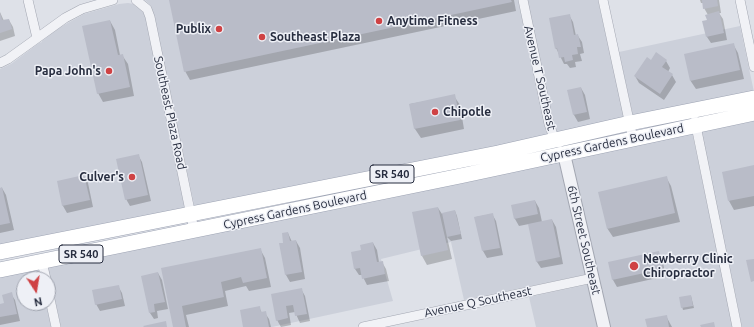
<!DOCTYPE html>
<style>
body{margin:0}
#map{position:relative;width:754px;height:327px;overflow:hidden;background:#dee1e8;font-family:Ubuntu,sans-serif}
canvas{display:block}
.north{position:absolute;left:16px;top:271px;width:40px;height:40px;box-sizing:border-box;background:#eef0f6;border:1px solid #9ea2ad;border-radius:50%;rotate:168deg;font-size:11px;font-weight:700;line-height:16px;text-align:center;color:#272d3f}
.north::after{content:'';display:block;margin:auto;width:14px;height:18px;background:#cf4244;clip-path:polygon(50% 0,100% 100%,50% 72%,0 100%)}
</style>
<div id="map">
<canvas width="754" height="327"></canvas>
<div class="north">N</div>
</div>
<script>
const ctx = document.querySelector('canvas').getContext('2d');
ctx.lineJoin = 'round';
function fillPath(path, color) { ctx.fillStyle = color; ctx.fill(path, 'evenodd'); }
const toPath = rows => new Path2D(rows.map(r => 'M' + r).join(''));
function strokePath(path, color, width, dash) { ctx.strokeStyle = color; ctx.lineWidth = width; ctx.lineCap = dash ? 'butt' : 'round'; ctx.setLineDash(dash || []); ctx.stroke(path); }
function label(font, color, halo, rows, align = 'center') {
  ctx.font = font + ' Ubuntu,sans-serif'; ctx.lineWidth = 3; ctx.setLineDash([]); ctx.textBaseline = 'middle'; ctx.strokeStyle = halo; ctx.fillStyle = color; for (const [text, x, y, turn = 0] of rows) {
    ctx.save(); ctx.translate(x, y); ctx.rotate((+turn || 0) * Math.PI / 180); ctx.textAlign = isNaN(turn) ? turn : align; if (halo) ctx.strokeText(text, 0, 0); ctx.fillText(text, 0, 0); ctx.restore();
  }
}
fillPath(toPath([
 [145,0,518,0,545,125,549,137,195,209,154,16,150,5],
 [527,0,598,0,625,119,557,133,553,123],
 [128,3,134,4,140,8,143,12,146,18,186,210,0,247,0,69,11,64,39,43,42,42,42,41,57,29,84,14,119,4],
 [740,26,754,92,633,117,619,52],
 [754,118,754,327,742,327,701,130],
 [692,132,733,327,609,327,570,158],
 [561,160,588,274,464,300,451,242,381,259,393,301,272,327,61,327,47,266],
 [38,268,41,279,24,279,24,303,46,303,51,327,0,327,0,275],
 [590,284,599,327,536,327,529,297]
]), '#ccd0da');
fillPath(toPath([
 [170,0,514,0,516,11,190,80,185,71],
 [700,0,719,0,721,13,719,13,723,19,727,40,711,43,707,37,708,15,704,8,703,3,701,3],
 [0,12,4,21,9,20,13,27,15,36,0,41],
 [569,15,573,22,576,36,578,36,582,42,584,53,580,54,582,61,575,62,576,67,570,68,567,64,564,64,556,48],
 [110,21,115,30,120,55,122,55,128,64,134,96,103,102,98,93],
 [733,44,738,53,744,79,696,89,690,80],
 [651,61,666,61,670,68,668,72,672,75,676,82,664,100,639,83,635,76],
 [581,88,585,95,590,119,578,122,574,115,568,91],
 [454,96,460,105,464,129,421,138,415,129,410,104],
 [138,155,142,162,151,201,130,206,126,199],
 [754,166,754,206,734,210,729,201],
 [84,176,88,183,93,207,67,213,63,206,58,182],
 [666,177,671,186,680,222,613,237,607,228],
 [2,188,6,195,14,230,0,233,0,189],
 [535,201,539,208,542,222,552,220,556,227,563,264,541,268,537,262,529,224,519,226,515,219,512,206],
 [438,208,442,214,455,211,457,216,462,239,451,241,447,237,452,259,427,265,422,256],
 [492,214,496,221,503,255,487,258,483,251,476,217],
 [288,233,292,242,296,241,300,248,305,279,290,282,286,275,285,243],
 [373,243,377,250,379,262,382,262,386,269,389,281,367,285,362,275,359,275,355,269,362,251],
 [260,249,265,258,271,287,249,291,246,286,225,291,228,306,186,315,189,327,174,327,162,269],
 [658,252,662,259,666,276,617,287,613,280,609,263],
 [158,273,162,280,168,309,157,311,158,318,154,319,150,313],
 [118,286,122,293,125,306,100,311,96,304],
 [301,289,305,296,310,321,300,323,295,312,289,313,291,325,281,327,277,320,272,295],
 [11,294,15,300,20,321,0,325,0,327,0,305,5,304],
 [691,296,694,308,683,310,680,298],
 [259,307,262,313,265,313,269,319,271,327,244,327],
 [666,316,672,327,648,327]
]), '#0003');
fillPath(toPath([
 [169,0,511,0,512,2,184,72],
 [702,0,717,0,718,6,703,9],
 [719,11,724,33,706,37,702,21,707,20,705,15],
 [0,13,2,20,9,19,12,29,0,33],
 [570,14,574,35,578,34,581,47,577,47,578,54,572,55,573,60,565,62,564,57,559,58,557,48,555,49,549,18],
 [110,20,118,55,123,54,130,87,97,94,82,26],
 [734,43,740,70,690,81,684,54],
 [656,52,667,60,662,67,673,74,660,94,634,76,647,57,651,60],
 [581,87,587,112,573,115,567,90],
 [455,94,460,120,414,129,409,104],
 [139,154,148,195,125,200,116,159],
 [754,165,754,196,728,201,722,172],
 [84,175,90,200,62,206,57,181],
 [667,176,675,213,607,229,598,192],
 [2,187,10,223,0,225,0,188],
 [535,200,538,214,514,219,511,205],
 [438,207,448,250,421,256,412,212],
 [455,210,461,234,447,237,442,213],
 [493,213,500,248,482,251,474,217],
 [552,219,560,257,536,262,528,224],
 [288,232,290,241,296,240,302,272,285,275,279,243,283,243,282,233],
 [373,242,377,262,383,261,385,274,362,279,360,268,354,269,351,252,361,250,360,245],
 [261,248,267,278,243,283,241,277,221,282,224,297,182,306,186,327,173,327,161,268],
 [659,251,663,269,612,280,608,262],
 [754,259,754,281,751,282,746,260],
 [158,272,165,302,154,304,155,312,149,313,141,276],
 [119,285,122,299,95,305,92,290],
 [302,288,307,314,295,316,293,305,286,306,288,318,276,321,271,294],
 [12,292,17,314,0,317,0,304,4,303,2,295],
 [691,295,693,306,681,308,679,297],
 [260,306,261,312,266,311,269,327,243,327,240,310],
 [667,315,669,327,647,327,645,319],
 [166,321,167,327,144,327,143,326],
 [714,322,715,327,701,327,700,325]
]), '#b9bcc8');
const minor = toPath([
 [28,0,37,38],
 [136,0,147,9,150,17,194,230],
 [523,0,549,124,553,135,559,143],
 [603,0,633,139],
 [740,0,754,67],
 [0,63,8,59,65,18,82,9,113,0],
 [695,121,737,327],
 [42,262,46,279],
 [48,290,56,327],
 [363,327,593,278]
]);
const tertiary = toPath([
 [564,154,604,327]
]);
const primary = toPath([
 [0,252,498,153,630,123,754,98],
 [0,270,460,176,754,113]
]);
strokePath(minor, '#a3a7b2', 10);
strokePath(tertiary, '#a3a7b2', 14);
strokePath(primary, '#9ea4b4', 16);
strokePath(minor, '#f1f2f6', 9);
strokePath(tertiary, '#f1f2f6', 12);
strokePath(primary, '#fff', 15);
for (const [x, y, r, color] of [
 [379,21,4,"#cf4244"],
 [219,29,4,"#cf4244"],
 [262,37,4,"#cf4244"],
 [109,71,4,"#cf4244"],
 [435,112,4,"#cf4244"],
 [132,177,4,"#cf4244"],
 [634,266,5,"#cf4244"]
]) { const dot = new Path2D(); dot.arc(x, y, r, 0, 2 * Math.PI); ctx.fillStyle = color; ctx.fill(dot); strokePath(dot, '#eef0f6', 1.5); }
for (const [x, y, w] of [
 [392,174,44],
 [81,254,44]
]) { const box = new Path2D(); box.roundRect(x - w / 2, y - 9, w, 18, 3); ctx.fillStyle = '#eef0f6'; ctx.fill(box); strokePath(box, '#272d3f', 1); }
label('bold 11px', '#272d3f', null, [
 ["SR 540",392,174],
 ["SR 540",81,254]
]);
label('bold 12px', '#272d3f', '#eef0f6', [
 ["Anytime Fitness",387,21],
 ["Publix",211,29,"right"],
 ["Southeast Plaza",270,37],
 ["Papa John's",101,71,"right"],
 ["Chipotle",443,112],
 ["Culver's",124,177,"right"],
 ["Newberry Clinic",643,259],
 ["Chiropractor",643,273]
], 'left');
label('12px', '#272d3f', '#eef0f6', [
 ["Avenue T Southeast",540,78,77],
 ["Southeast Plaza Road",170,113,78],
 ["Cypress Gardens Boulevard",612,143,-12],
 ["Cypress Gardens Boulevard",295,210,-12],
 ["6th Street Southeast",584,240,77],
 ["Avenue Q Southeast",478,302,-12]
]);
</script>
